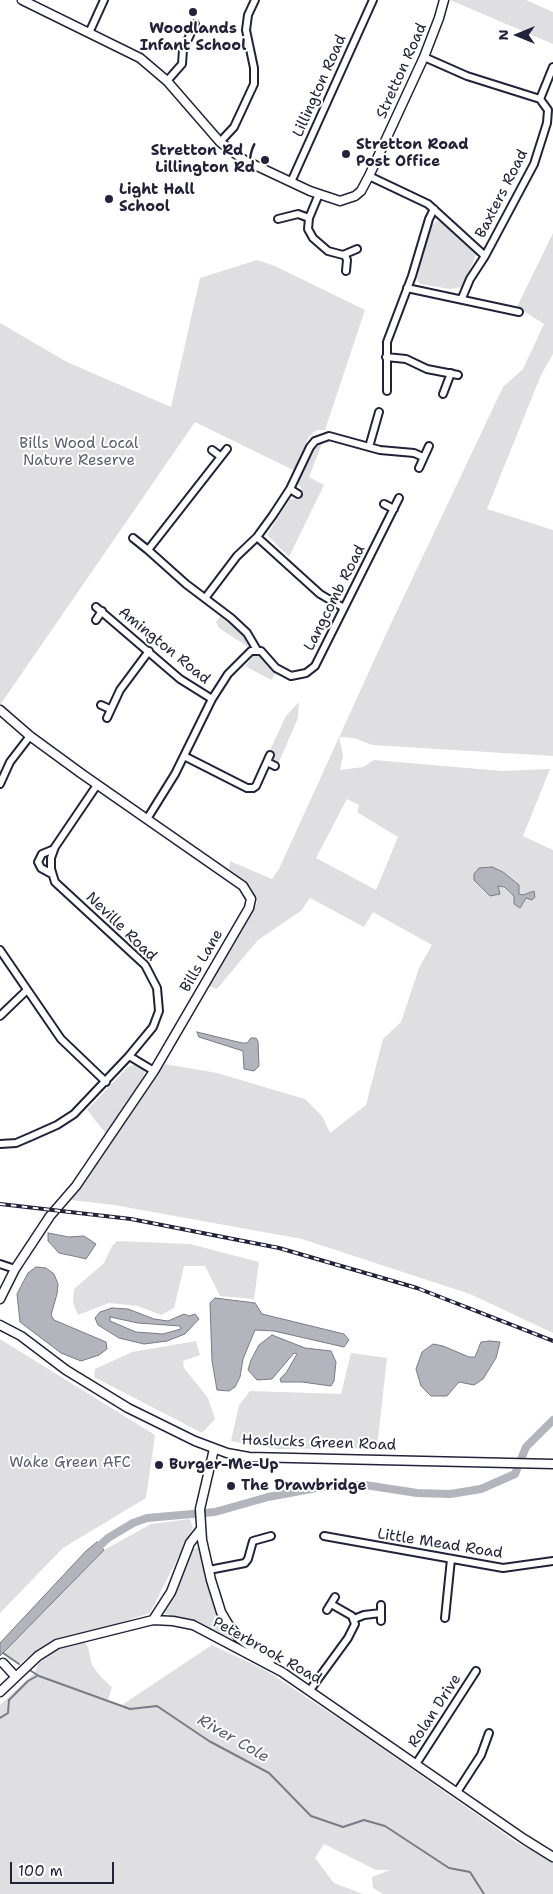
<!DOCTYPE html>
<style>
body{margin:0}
#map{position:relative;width:553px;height:1894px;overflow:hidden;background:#fff;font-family:"Shantell Sans",sans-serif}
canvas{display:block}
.north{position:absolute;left:493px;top:10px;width:50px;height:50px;-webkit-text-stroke:4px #fff;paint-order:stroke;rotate:270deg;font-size:14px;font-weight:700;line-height:20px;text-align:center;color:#22223b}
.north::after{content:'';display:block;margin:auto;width:18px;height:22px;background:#22223b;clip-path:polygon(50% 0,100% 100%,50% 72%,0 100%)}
.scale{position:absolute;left:10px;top:1862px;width:104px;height:22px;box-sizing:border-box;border:2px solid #22223b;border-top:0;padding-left:6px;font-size:15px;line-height:18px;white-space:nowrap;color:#22223b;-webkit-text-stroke:4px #fff;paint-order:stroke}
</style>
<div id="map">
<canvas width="553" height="1894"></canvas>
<div class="north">N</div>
<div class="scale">100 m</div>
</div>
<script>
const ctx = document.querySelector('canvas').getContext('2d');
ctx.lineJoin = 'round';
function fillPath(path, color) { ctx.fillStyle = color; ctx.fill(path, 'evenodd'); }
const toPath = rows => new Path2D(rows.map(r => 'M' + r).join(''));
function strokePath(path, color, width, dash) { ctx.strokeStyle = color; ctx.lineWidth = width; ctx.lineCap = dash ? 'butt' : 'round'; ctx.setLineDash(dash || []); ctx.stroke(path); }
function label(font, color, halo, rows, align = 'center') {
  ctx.font = font + ' "Shantell Sans",sans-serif'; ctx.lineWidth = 4; ctx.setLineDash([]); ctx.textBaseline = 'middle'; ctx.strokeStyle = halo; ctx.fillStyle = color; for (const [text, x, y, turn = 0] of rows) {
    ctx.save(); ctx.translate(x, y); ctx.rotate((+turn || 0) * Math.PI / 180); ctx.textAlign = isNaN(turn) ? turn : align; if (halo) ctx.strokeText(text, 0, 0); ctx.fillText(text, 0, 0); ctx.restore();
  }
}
fillPath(toPath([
 [450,0,526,0,553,12,553,44],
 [437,221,443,222,476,255,462,287,450,289,420,284,417,280,431,226],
 [553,233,553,354,541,375,487,509,553,530,553,756,372,745,354,738,339,737,343,755,340,770,363,767,374,760,502,771,550,769,523,836,553,850,553,1333,470,1294,302,1239,114,1205,71,1200,165,1064,217,1073,305,1099,322,1116,330,1133,366,1105,383,1039,401,1022,419,968,432,945,373,912,364,927,310,898,301,911,258,940,217,989,209,986,257,903,251,887,229,869,230,861,272,879,279,869,387,632,503,387,523,369,544,324,517,307],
 [347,799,359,805,357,812,398,837,376,890,316,858],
 [492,867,503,872,519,885,519,894,523,895,534,891,529,898,526,898,523,903,514,904,514,896,499,885,498,890,490,896,480,887,479,868],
 [257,260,275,266,365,310,325,430,317,430,309,436,295,471,195,422,0,705,0,323,67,362,171,407,200,278],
 [323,441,309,477,324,485,289,557,267,535,290,499,299,499,302,489,298,484,299,478,312,451],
 [221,615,245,636,248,647,219,628,216,622],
 [254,655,262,657,276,673,271,680,245,666],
 [299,702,298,718,278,764,273,759,274,755,269,752,286,716],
 [134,1065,144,1070,145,1075,107,1135,87,1110,128,1067],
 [117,1241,190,1244,259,1262,254,1299,220,1296,205,1266,184,1266,174,1308,161,1315,138,1306,109,1303,78,1315,73,1303,74,1289,104,1263,112,1246],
 [0,1339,155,1435,146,1498,63,1548,0,1613],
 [196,1341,200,1355,183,1361,184,1368,208,1398,215,1419,202,1433,94,1377,95,1369,132,1352],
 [351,1353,387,1358,377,1448,278,1449,231,1441,239,1405,250,1391,341,1394],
 [190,1519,193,1528,150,1613,91,1632,51,1641,19,1664,3,1654,5,1648,104,1550,151,1524],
 [199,1547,209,1589,221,1620,229,1630,232,1638,164,1613,193,1549],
 [84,1642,88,1647,92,1665,101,1677,112,1687,108,1700,122,1705,212,1645,265,1670,350,1726,519,1844,553,1861,553,1894,383,1894,373,1888,372,1877,390,1870,376,1870,324,1844,315,1858,334,1883,363,1894,0,1894,0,1705,35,1672,39,1662,63,1646]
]), '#dfdfe2');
const water = toPath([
 [492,867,503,872,519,885,519,894,523,895,534,891,535,897,532,900,526,898,520,908,514,904,514,896,504,887,498,886,500,894,490,896,474,880,474,874,479,868,492,867],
 [197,1032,242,1043,247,1043,251,1038,256,1038,258,1041,259,1066,254,1071,244,1069,243,1051,199,1037,197,1032],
 [48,1233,69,1237,84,1236,96,1244,86,1259,78,1257,59,1253,48,1241,48,1233],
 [36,1267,46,1268,54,1274,58,1284,57,1294,51,1315,54,1320,106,1342,107,1349,99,1355,81,1361,61,1353,20,1322,17,1294,28,1273,36,1267],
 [215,1298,255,1303,262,1314,344,1334,349,1340,344,1347,274,1331,255,1330,243,1359,240,1377,235,1387,229,1391,217,1390,212,1361,210,1303,215,1298],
 [112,1308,128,1309,154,1319,168,1321,184,1314,189,1316,195,1314,199,1319,185,1334,167,1341,144,1344,119,1338,98,1325,95,1318,100,1312,112,1308],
 [110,1317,138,1323,180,1326,181,1329,163,1334,136,1332,110,1321,110,1317],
 [272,1335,305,1348,331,1351,336,1362,334,1381,331,1386,302,1382,281,1382,280,1379,286,1373,297,1354,294,1353,272,1379,257,1380,248,1370,251,1360,259,1345,272,1335],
 [490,1341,500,1342,496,1358,483,1379,474,1385,459,1382,447,1396,431,1396,421,1386,416,1369,422,1352,433,1344,443,1346,469,1357,475,1357,481,1342,490,1341],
 [97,1542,104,1550,0,1656,0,1643,86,1551,97,1542]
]);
fillPath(water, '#b4b4bc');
strokePath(water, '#7a7a88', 1);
strokePath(toPath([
 [3,1653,19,1664],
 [28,1669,39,1676,130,1709,157,1706,209,1741,269,1773,311,1816,343,1827,364,1820,385,1826,449,1868,470,1872,484,1894],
 [0,1718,8,1713,9,1700,28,1681,37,1676]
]), '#7a7a88', 2);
strokePath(toPath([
 [93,1552,108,1538,133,1523,147,1518,215,1512,268,1497,327,1486,365,1485,417,1493,450,1494,481,1489,515,1474,526,1447,553,1420]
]), '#b4b4bc', 8);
const minor = toPath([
 [89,33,104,0],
 [167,81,182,64,183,50,195,24],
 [540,99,553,67],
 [220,142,234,127,254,84,254,68,246,30,248,15,255,0],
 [369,176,428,204,485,256,534,164,547,123,548,110,540,99,467,76,424,57],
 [291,182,373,0],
 [319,194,309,218,308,229,313,238,328,251,343,255,357,249],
 [278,219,298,214,309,218],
 [345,255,347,260,346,271],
 [407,288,519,312],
 [462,298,470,279,485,256],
 [386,357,406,359,427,369,458,375],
 [387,391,387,342,412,276,429,219,434,209],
 [443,394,451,373],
 [369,447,379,412],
 [227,449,148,550,186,584,231,618,247,633,257,650],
 [212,450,220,456],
 [419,468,429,446],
 [290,489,298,494],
 [384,504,394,509],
 [257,537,320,594,344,608],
 [133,538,148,550],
 [206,597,237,556,257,537,273,515,290,489,310,447,315,441,329,436,380,450,414,453,423,457],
 [96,607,180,679,212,699],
 [96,620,102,611],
 [101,705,110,709],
 [107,718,120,690,149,651],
 [184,756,247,788,253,788,256,786,270,755],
 [267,762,275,766],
 [0,784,10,762,30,736],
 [147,819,175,774,212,699,228,674,251,651,261,651,276,668,291,676,306,673,315,666,399,498],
 [52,874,41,868,38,862,42,854,54,849],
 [0,950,61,1039,106,1082],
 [0,1016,27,990],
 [129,1056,154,1071],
 [0,1144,16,1143,30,1137,57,1125,74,1114,129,1056,153,1027,159,1011,157,988,145,965,55,882,51,869,51,858,55,847,97,785],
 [0,1264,15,1269],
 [324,1536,503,1568,553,1561],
 [209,1570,245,1563,248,1559,253,1541,271,1536],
 [327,1610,335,1597],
 [445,1618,451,1559],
 [354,1619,364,1615,381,1613],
 [381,1621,381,1605],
 [310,1690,348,1638,355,1624,352,1616,331,1604],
 [416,1764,476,1671],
 [457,1792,481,1755,489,1733]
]);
const tertiary = toPath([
 [22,0,140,58,167,81,220,142,244,160,310,191,340,201,355,196,361,191,369,176,424,57,439,18,444,0],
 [0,710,30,736,82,774,243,886,251,899,249,908,154,1071,76,1186,50,1216,15,1269,0,1299],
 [0,1325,21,1336,66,1370,128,1408,195,1441,227,1453,249,1457,553,1464],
 [214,1449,200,1509,202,1540,211,1580,221,1612,228,1624,239,1638,270,1661],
 [153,1620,171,1592,190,1543,201,1529],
 [3,1663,15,1676],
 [0,1692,38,1656,57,1644,153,1620,173,1621,193,1625,282,1672,524,1839,553,1857]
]);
strokePath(minor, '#22223b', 10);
strokePath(tertiary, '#22223b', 11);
strokePath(minor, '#fff', 6);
strokePath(tertiary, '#fff', 8);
const rail = toPath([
 [0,1204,131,1219,279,1248,417,1288,553,1341]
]);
strokePath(rail, '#22223b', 4);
strokePath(rail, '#fff', 2, [5.5]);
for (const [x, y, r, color] of [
 [193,12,5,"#22223b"],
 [346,154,5,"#22223b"],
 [265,160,5,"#22223b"],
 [109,199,5,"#22223b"],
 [159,1465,5,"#22223b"],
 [231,1486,5,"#22223b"]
]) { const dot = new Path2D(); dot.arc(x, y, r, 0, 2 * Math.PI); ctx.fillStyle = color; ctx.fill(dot); strokePath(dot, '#fff', 2); }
label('bold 15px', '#22223b', '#fff', [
 ["Woodlands",193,29,"center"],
 ["Infant School",193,46,"center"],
 ["Stretton Road",356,145],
 ["Post Office",356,162],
 ["Stretton Rd /",255,151,"right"],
 ["Lillington Rd",255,168,"right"],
 ["Light Hall",119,190],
 ["School",119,207],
 ["Burger-Me-Up",169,1465],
 ["The Drawbridge",241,1486]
], 'left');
label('15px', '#22223b', '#fff', [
 ["Stretton Road",402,71,-66],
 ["Lillington Road",320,86,-66],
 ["Baxters Road",502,194,-63],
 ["Langcomb Road",335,598,-63],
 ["Amington Road",164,646,39],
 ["Neville Road",121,927,44],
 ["Bills Lane",202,961,-60],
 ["Haslucks Green Road",319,1443,2],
 ["Little Mead Road",440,1544,9],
 ["Peterbrook Road",267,1651,29],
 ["Rolan Drive",435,1711,-57]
]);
label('15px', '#5b5b6d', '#fff', [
 ["Bills Wood Local",79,444],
 ["Nature Reserve",79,461],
 ["Wake Green AFC",70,1463]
]);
label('italic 16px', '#5c5c6f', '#fff', [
 ["River Cole",233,1739,30]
]);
</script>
